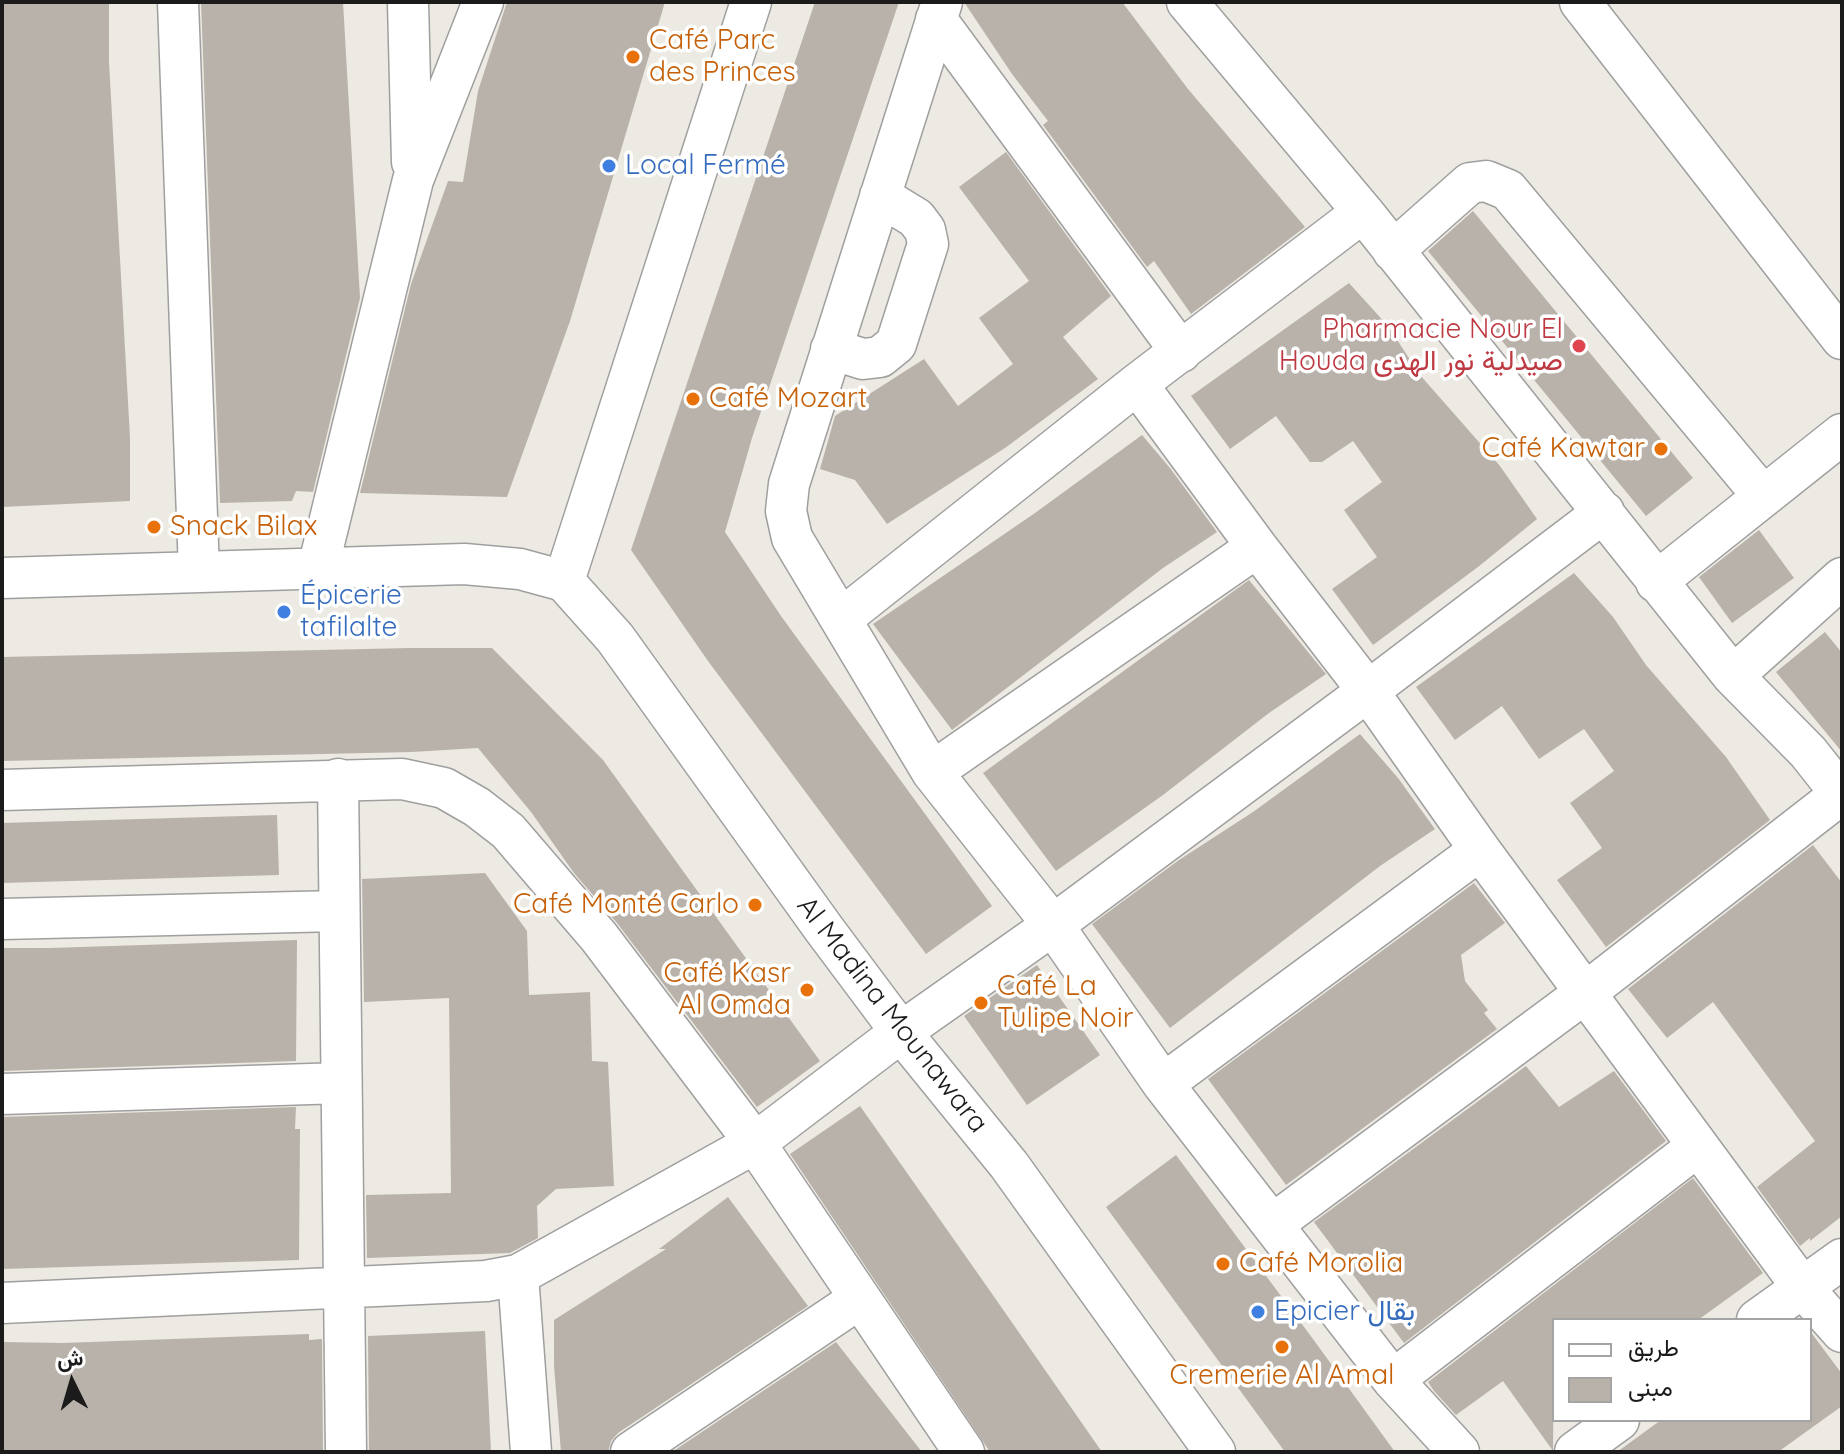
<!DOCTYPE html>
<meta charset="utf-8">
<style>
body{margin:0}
#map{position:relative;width:1844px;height:1454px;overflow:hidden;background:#eceae2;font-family:Quicksand,Vazirmatn,sans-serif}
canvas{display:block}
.frame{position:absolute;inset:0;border:4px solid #1b1b1b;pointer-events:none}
.legend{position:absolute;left:1552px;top:1318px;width:260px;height:104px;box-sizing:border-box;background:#fff;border:2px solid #a4a4a4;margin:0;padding:10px 14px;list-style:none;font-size:24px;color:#1b1b1b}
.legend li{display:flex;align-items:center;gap:16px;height:40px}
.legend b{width:40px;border:2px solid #a4a4a4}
.north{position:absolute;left:32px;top:1342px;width:80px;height:80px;-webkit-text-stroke:6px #fff;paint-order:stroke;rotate:355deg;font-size:22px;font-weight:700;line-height:32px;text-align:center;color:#1b1b1b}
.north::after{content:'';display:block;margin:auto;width:28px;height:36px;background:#1b1b1b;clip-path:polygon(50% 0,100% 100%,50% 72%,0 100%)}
</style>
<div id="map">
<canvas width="1844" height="1454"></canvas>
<div class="frame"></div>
<ul class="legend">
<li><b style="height:10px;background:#fff"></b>طريق</li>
<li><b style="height:22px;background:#b8b2ab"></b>مبنى</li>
</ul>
<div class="north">ش</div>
</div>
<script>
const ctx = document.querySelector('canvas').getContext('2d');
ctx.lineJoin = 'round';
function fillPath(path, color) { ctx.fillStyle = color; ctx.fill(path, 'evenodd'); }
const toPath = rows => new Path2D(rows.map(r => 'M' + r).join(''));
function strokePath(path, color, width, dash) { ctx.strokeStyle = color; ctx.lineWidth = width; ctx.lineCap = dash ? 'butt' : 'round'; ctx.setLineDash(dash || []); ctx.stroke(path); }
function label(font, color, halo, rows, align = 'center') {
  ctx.font = font + ' Quicksand,Vazirmatn,sans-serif'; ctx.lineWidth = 7; ctx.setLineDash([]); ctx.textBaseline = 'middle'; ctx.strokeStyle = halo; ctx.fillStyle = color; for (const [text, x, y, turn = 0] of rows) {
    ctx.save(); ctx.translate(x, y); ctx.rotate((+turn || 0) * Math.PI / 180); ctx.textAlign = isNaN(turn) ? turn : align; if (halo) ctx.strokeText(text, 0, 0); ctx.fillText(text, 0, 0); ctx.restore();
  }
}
fillPath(toPath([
 [2,2,109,2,109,62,130,438,130,501,2,507],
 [201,2,343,2,360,298,313,492,296,491,292,501,220,503],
 [507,2,665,2,570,321,507,497,360,493,411,284,448,181,463,182,478,91],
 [815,2,899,2,752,438,725,532,781,616,992,906,926,954,708,661,631,550],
 [964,2,1122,2,1188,89,1305,227,1191,314,1154,261,1147,267,1043,125,1048,121,1012,74],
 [1006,152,1111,296,1063,337,1098,379,1005,448,887,524,855,480,820,469,835,416,924,359,958,406,1013,364,979,318,1029,281,959,187],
 [1473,211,1693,478,1646,516,1428,251],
 [1349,283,1388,326,1420,375,1500,466,1537,519,1478,567,1373,645,1332,589,1377,557,1344,510,1382,482,1353,441,1322,462,1310,462,1276,416,1230,449,1191,396],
 [1142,435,1170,468,1217,532,1163,568,952,730,873,624,1035,513],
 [1759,530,1794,578,1732,623,1699,577],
 [1574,573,1613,617,1646,665,1726,757,1770,820,1606,947,1557,880,1602,848,1570,803,1614,771,1584,729,1539,759,1502,706,1455,740,1416,687],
 [1249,580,1326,674,1269,713,1163,795,1056,871,983,773],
 [1825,632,1842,653,1842,752,1776,672],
 [410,648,492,648,603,760,820,1061,757,1107,617,923,574,873,531,812,478,748,412,752,2,761,2,657],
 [1360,734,1398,778,1435,829,1380,866,1170,1028,1092,924,1179,860,1253,812],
 [277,815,279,875,2,883,2,823],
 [1813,845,1842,883,1842,1216,1810,1241,1810,1238,1800,1246,1757,1187,1815,1141,1713,1002,1667,1038,1628,989],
 [485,873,527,931,529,995,590,992,592,1061,608,1062,614,1186,556,1189,537,1206,538,1238,510,1253,367,1258,366,1195,451,1193,449,998,364,1002,362,879],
 [1474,883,1505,923,1461,955,1465,981,1488,1010,1484,1013,1497,1029,1286,1185,1208,1079],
 [297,940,296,1061,2,1071,2,948,50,948],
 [1037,965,1100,1055,1027,1105,964,1016],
 [1526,1066,1559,1107,1614,1071,1666,1141,1404,1343,1314,1222],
 [860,1106,988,1288,1102,1452,990,1452,790,1154],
 [296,1107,295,1129,300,1129,299,1260,2,1269,2,1117],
 [1176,1155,1313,1339,1395,1452,1285,1452,1106,1207],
 [1693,1178,1763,1273,1698,1320,1554,1320,1553,1451,1503,1381,1456,1415,1434,1391,1428,1382],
 [728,1197,808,1306,618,1433,611,1441,608,1452,561,1452,554,1366,554,1320,666,1249,659,1249],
 [485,1331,491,1452,369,1452,368,1336],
 [1810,1331,1842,1374,1842,1406,1778,1452,1617,1452,1661,1420,1810,1420],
 [309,1334,309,1340,322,1339,323,1452,2,1452,2,1342,63,1343],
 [836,1342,922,1452,672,1452]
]), '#b8b2ab');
const minor = toPath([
 [178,2,199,571],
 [408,2,412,162],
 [942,2,789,484,786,511,792,538,932,772,1053,925,1163,1084,1393,1380,1459,1452],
 [1187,2,1363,212,1733,676,1808,752,1842,795],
 [1580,2,1842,339],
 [936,19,1181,352],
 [1393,251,1470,183,1486,181,1508,190,1763,496],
 [831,349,863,359,880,357,896,344,928,244,925,230,916,218,880,196],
 [1137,384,1257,547,1368,691,1480,850,1802,1287,1842,1332],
 [318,568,413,180,483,2],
 [2,578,464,564,520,569,564,581],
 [564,581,615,638,824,929,901,1032,1009,1165,1215,1452],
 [564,581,751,2],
 [1656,582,1842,434],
 [841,619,1137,384,1363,212],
 [1733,676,1842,578],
 [932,772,1257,547],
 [338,779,346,1452],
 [2,790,402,779,444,788,477,807,508,831,599,937,755,1143,964,1452],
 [2,919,338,911],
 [1163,1084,1480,850],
 [2,1094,341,1083],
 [1273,1224,1585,993,1841,794],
 [518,1275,531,1452],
 [2,1303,486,1281,518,1275,755,1143,901,1032,1053,925,1368,691,1604,512],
 [1757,1320,1842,1259],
 [1393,1380,1698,1146],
 [631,1452,859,1299],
 [1575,1452,1619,1420]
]);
strokePath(minor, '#9f9f9f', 43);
strokePath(minor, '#fff', 40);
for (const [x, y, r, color] of [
 [633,57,8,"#e8710a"],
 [609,166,8,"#3f7fe0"],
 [1579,346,8,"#e0444e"],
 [693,399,8,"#e8710a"],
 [1661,449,8,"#e8710a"],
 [154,527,8,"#e8710a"],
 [284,612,8,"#3f7fe0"],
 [755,905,8,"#e8710a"],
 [807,990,8,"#e8710a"],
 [981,1003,8,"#e8710a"],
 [1223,1264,8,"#e8710a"],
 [1258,1312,8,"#3f7fe0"],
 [1282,1347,8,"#e8710a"]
]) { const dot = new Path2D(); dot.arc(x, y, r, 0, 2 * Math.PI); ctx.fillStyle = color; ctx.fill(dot); strokePath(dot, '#fff', 3); }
label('28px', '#c56008', '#fff', [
 ["Café Parc",649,41],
 ["des Princes",649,73],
 ["Café Mozart",709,399],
 ["Café Kawtar",1645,449,"right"],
 ["Snack Bilax",170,527],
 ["Café Monté Carlo",739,905,"right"],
 ["Café Kasr",791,974,"right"],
 ["Al Omda",791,1006,"right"],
 ["Café La",997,987],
 ["Tulipe Noir",997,1019],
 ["Café Morolia",1239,1264],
 ["Cremerie Al Amal",1282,1376,"center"]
], 'left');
label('28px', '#366cbe', '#fff', [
 ["Local Fermé",625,166],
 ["Épicerie",300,596],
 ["tafilalte",300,628],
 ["Epicier بقال",1274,1312]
], 'left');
label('28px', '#be3a42', '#fff', [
 ["Pharmacie Nour El",1563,330],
 ["Houda صيدلية نور الهدى",1563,362]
], 'right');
label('28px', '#1b1b1b', '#fff', [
 ["Al Madina Mounawara",892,1015,52]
]);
</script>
